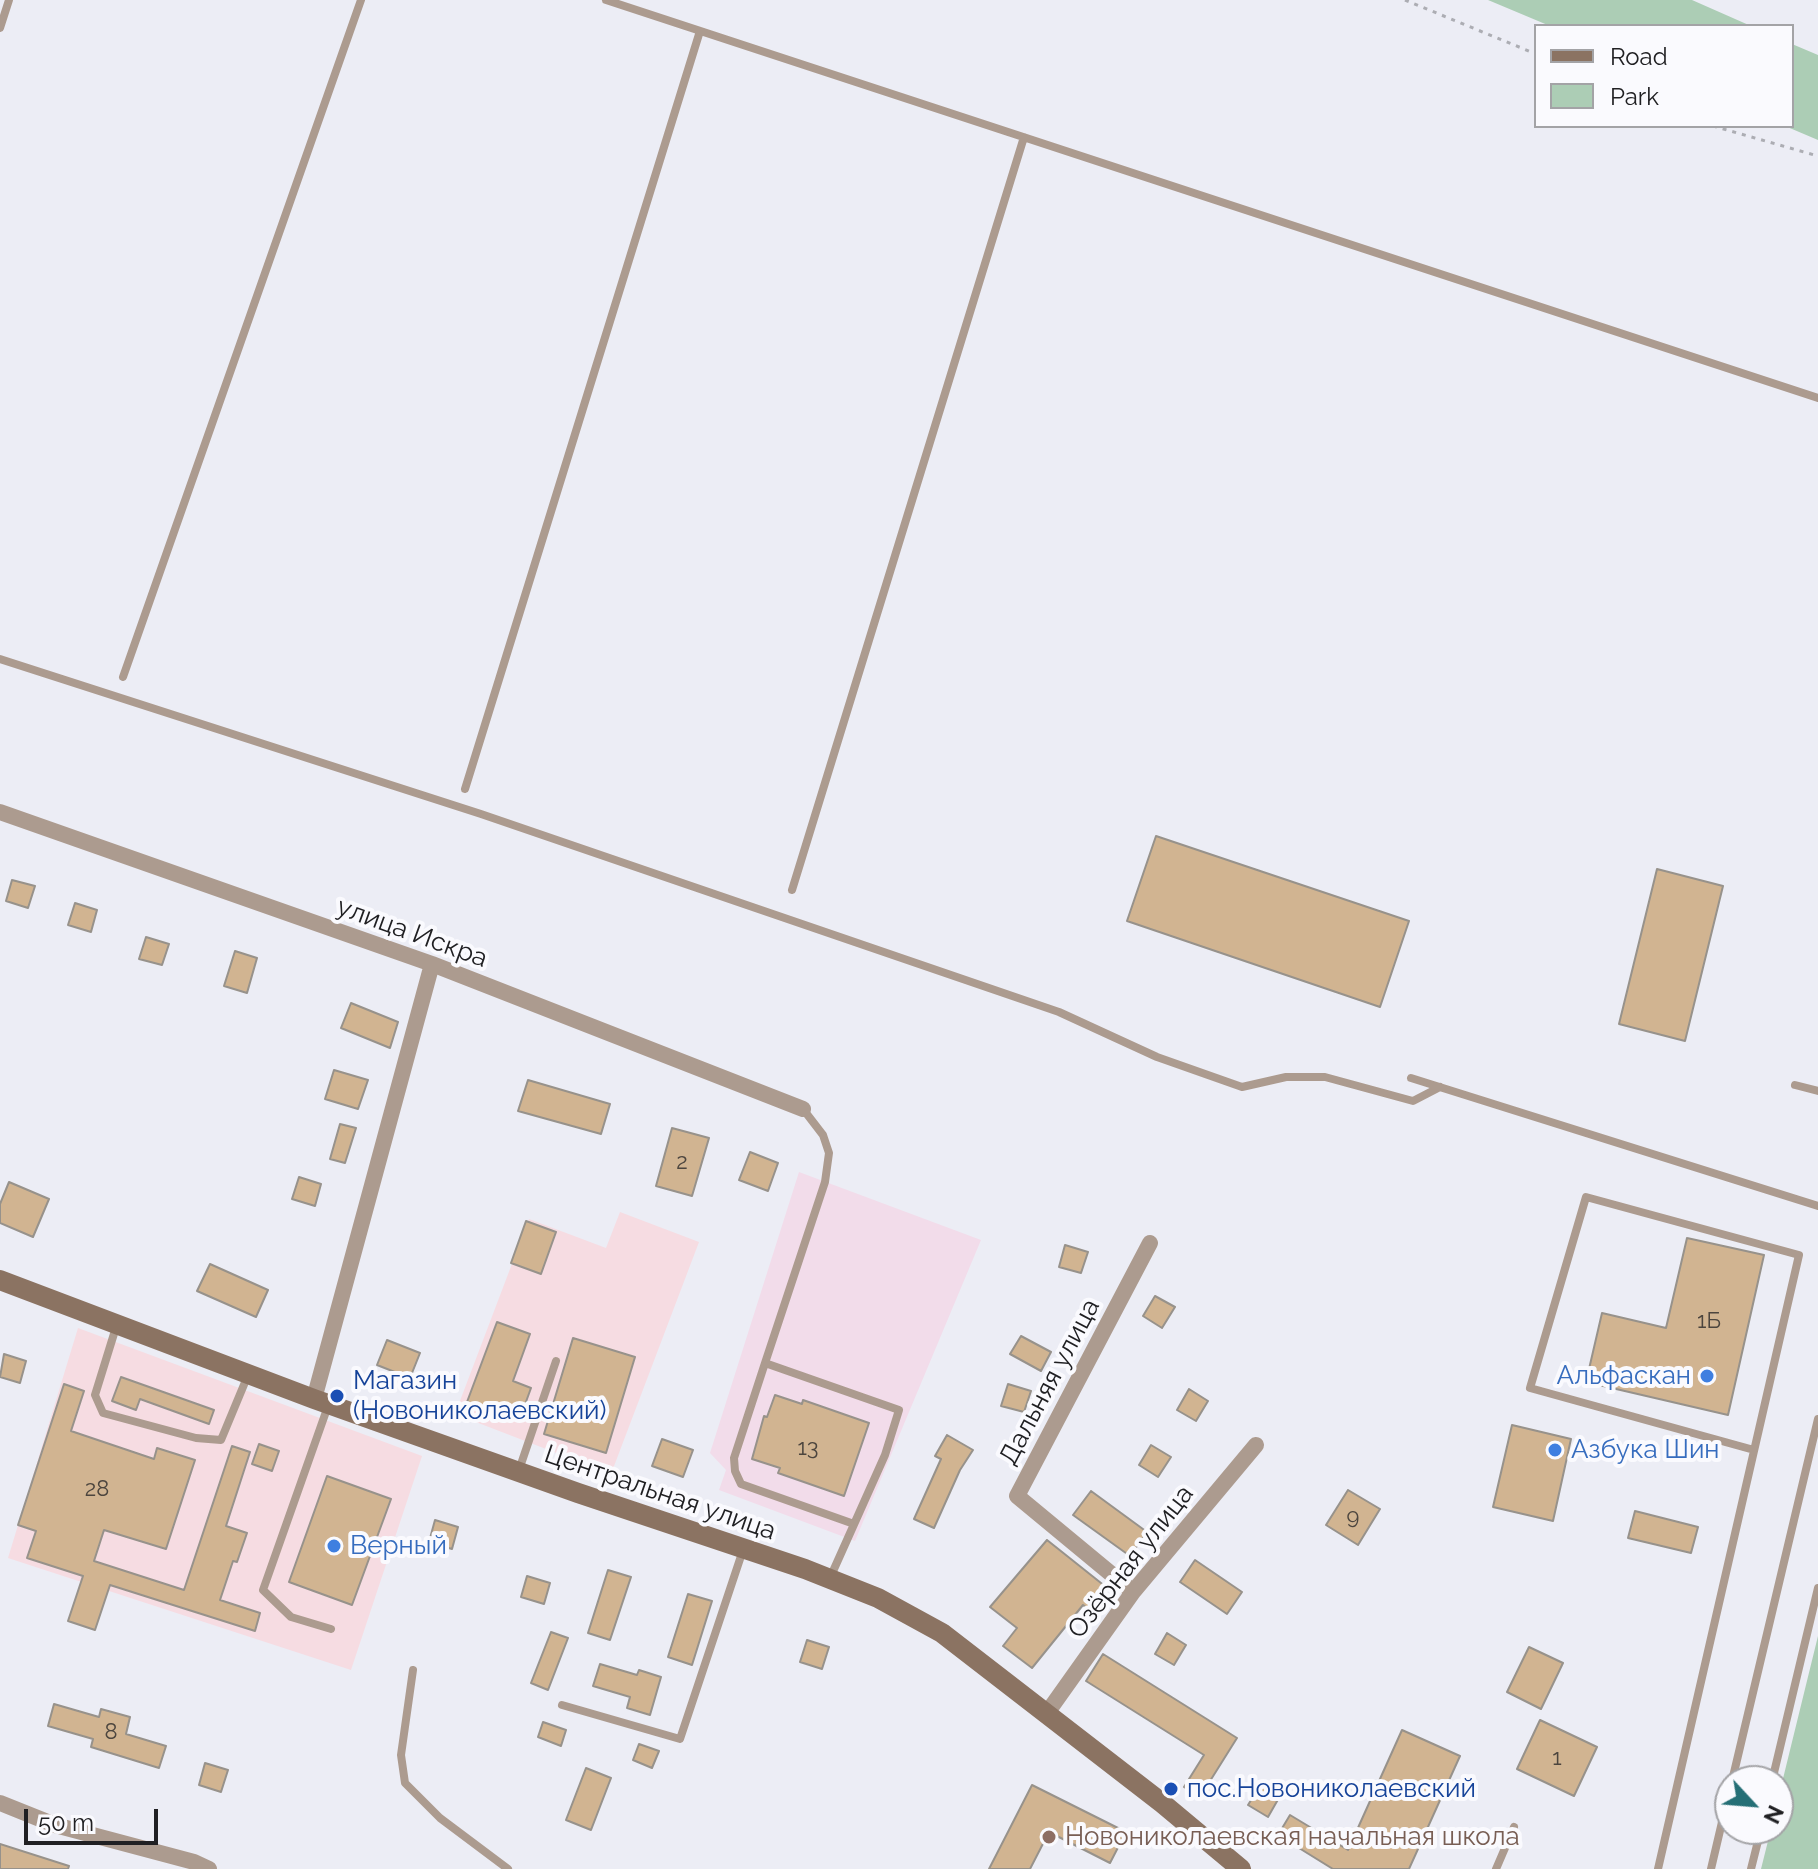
<!DOCTYPE html>
<meta charset="utf-8">
<style>
body{margin:0}
#map{position:relative;width:1818px;height:1869px;overflow:hidden;background:#ecedf5;font-family:Raleway,sans-serif}
canvas{display:block}
.legend{position:absolute;left:1534px;top:24px;width:260px;height:104px;box-sizing:border-box;background:#fafafe;border:2px solid #a3a3a6;margin:0;padding:10px 14px;list-style:none;font-size:24px;color:#202023}
.legend li{display:flex;align-items:center;gap:16px;height:40px}
.legend b{width:40px;border:2px solid #a3a3a6}
.north{position:absolute;left:1714px;top:1765px;width:80px;height:80px;box-sizing:border-box;background:#fafafe;border:2px solid #a3a3a6;border-radius:50%;rotate:116deg;font-size:22px;font-weight:700;line-height:32px;text-align:center;color:#202023}
.north::after{content:'';display:block;margin:auto;width:28px;height:36px;background:#256f76;clip-path:polygon(50% 0,100% 100%,50% 72%,0 100%)}
.scale{position:absolute;left:24px;top:1809px;width:134px;height:36px;box-sizing:border-box;border:4px solid #202023;border-top:0;padding-left:10px;font-size:24px;line-height:28px;white-space:nowrap;color:#202023;-webkit-text-stroke:6px #fafafe;paint-order:stroke}
</style>
<div id="map">
<canvas width="1818" height="1869"></canvas>
<ul class="legend">
<li><b style="height:10px;background:#8b7362"></b>Road</li>
<li><b style="height:22px;background:#accdb5"></b>Park</li>
</ul>
<div class="north">N</div>
<div class="scale">50 m</div>
</div>
<script>
const ctx = document.querySelector('canvas').getContext('2d');
ctx.lineJoin = 'round';
function fillPath(path, color) { ctx.fillStyle = color; ctx.fill(path, 'evenodd'); }
const toPath = rows => new Path2D(rows.map(r => 'M' + r).join(''));
function strokePath(path, color, width, dash) { ctx.strokeStyle = color; ctx.lineWidth = width; ctx.lineCap = dash ? 'butt' : 'round'; ctx.setLineDash(dash || []); ctx.stroke(path); }
function label(font, color, halo, rows, align = 'center') {
  ctx.font = font + ' Raleway,sans-serif'; ctx.lineWidth = 8; ctx.setLineDash([]); ctx.textBaseline = 'middle'; ctx.strokeStyle = halo; ctx.fillStyle = color; for (const [text, x, y, turn = 0] of rows) {
    ctx.save(); ctx.translate(x, y); ctx.rotate((+turn || 0) * Math.PI / 180); ctx.textAlign = isNaN(turn) ? turn : align; if (halo) ctx.strokeText(text, 0, 0); ctx.fillText(text, 0, 0); ctx.restore();
  }
}
fillPath(toPath([
 [620,1212,699,1242,611,1474,455,1414,529,1219,606,1248],
 [78,1328,422,1456,351,1670,8,1558]
]), '#f6dce2');
fillPath(toPath([
 [799,1172,981,1240,855,1541,719,1490,726,1470,710,1453]
]), '#f2dcea');
fillPath(toPath([
 [1488,0,1692,0,1751,26,1550,26],
 [1792,44,1818,55,1818,140,1785,126,1792,126],
 [1818,1636,1818,1869,1761,1869,1771,1829,1778,1829,1778,1799]
]), '#accdb5');
const building = toPath([
 [1156,836,1409,921,1380,1007,1127,921,1156,836],
 [1657,869,1723,886,1685,1041,1619,1024,1657,869],
 [12,880,35,886,28,908,6,901,12,880],
 [75,903,97,910,91,932,68,925,75,903],
 [146,937,169,944,162,965,139,959,146,937],
 [235,951,257,958,247,993,224,986,235,951],
 [351,1003,398,1022,390,1048,341,1028,351,1003],
 [334,1070,368,1080,358,1109,325,1099,334,1070],
 [528,1080,610,1104,601,1134,518,1111,528,1080],
 [340,1124,356,1128,345,1163,330,1159,340,1124],
 [672,1128,709,1138,692,1196,656,1186,672,1128],
 [750,1152,778,1163,768,1191,739,1180,750,1152],
 [299,1177,321,1184,315,1206,292,1199,299,1177],
 [9,1182,49,1199,33,1237,0,1223,0,1204,9,1182],
 [526,1221,556,1232,541,1274,511,1263,526,1221],
 [1687,1238,1764,1255,1728,1415,1586,1382,1602,1313,1666,1328,1687,1238],
 [1065,1245,1088,1252,1081,1273,1059,1267,1065,1245],
 [210,1264,268,1290,256,1317,197,1291,210,1264],
 [1155,1296,1175,1307,1162,1328,1143,1316,1155,1296],
 [497,1322,530,1334,513,1381,531,1388,519,1421,467,1402,497,1322],
 [1021,1336,1051,1352,1041,1371,1010,1354,1021,1336],
 [573,1338,635,1357,606,1453,544,1434,573,1338],
 [387,1340,420,1353,410,1378,377,1365,387,1340],
 [4,1354,26,1361,20,1383,0,1377,4,1354],
 [121,1377,214,1410,209,1424,140,1399,136,1410,112,1401,121,1377],
 [64,1384,84,1391,71,1431,154,1459,157,1448,195,1460,166,1549,104,1530,94,1561,184,1590,232,1446,250,1452,226,1526,247,1533,237,1562,233,1561,220,1600,260,1613,255,1631,110,1585,95,1630,68,1621,83,1576,27,1558,36,1531,18,1525,64,1384],
 [1008,1384,1031,1391,1024,1412,1001,1406,1008,1384],
 [1189,1389,1208,1401,1196,1421,1177,1410,1189,1389],
 [775,1395,802,1404,803,1400,869,1423,844,1496,778,1473,780,1468,752,1459,764,1416,767,1417,775,1395],
 [1512,1425,1571,1439,1553,1521,1493,1507,1512,1425],
 [947,1435,973,1450,960,1470,934,1528,914,1519,941,1459,935,1456,947,1435],
 [662,1439,693,1450,683,1477,652,1466,662,1439],
 [259,1444,279,1451,272,1471,252,1464,259,1444],
 [1151,1445,1171,1457,1158,1477,1139,1465,1151,1445],
 [327,1476,391,1499,352,1605,289,1582,327,1476],
 [1348,1490,1380,1509,1358,1545,1326,1525,1348,1490],
 [1091,1491,1147,1532,1130,1556,1073,1515,1091,1491],
 [1635,1511,1698,1527,1691,1553,1628,1538,1635,1511],
 [435,1520,458,1527,452,1549,429,1542,435,1520],
 [1047,1540,1106,1587,1088,1609,1083,1605,1032,1668,1003,1646,1017,1628,990,1607,1047,1540],
 [1195,1560,1242,1592,1227,1614,1180,1582,1195,1560],
 [608,1570,631,1577,610,1640,588,1633,608,1570],
 [527,1576,550,1583,544,1604,521,1597,527,1576],
 [688,1594,712,1601,692,1665,668,1657,688,1594],
 [551,1632,568,1638,548,1690,531,1683,551,1632],
 [1167,1633,1186,1645,1174,1665,1155,1654,1167,1633],
 [807,1640,829,1647,822,1669,800,1662,807,1640],
 [1529,1647,1563,1663,1541,1709,1507,1692,1529,1647],
 [1103,1654,1237,1738,1200,1797,1184,1787,1204,1755,1086,1681,1103,1654],
 [600,1664,637,1675,639,1670,661,1677,650,1715,627,1708,630,1697,593,1686,600,1664],
 [54,1704,99,1717,101,1709,130,1717,126,1734,166,1746,159,1768,91,1747,93,1739,48,1726,54,1704],
 [1540,1720,1597,1747,1574,1796,1517,1769,1540,1720],
 [543,1722,566,1730,561,1746,538,1737,543,1722],
 [1402,1730,1460,1756,1409,1869,1333,1869,1278,1835,1290,1815,1348,1850,1402,1730],
 [639,1744,659,1751,652,1768,633,1760,639,1744],
 [205,1763,228,1770,221,1792,199,1785,205,1763],
 [586,1768,611,1778,591,1830,566,1820,586,1768],
 [1261,1784,1280,1796,1268,1817,1248,1805,1261,1784],
 [1032,1785,1126,1832,1110,1863,1049,1832,1030,1869,989,1869,1032,1785],
 [0,1844,69,1866,68,1869,0,1869,0,1844]
]);
fillPath(building, '#d1b491');
strokePath(building, '#97928b', 2);
strokePath(toPath([
 [1405,0,1536,54],
 [1713,126,1818,156]
]), '#acadb3', 3, [4, 6]);
strokePath(toPath([
 [606,0,1818,398],
 [0,28,9,0],
 [0,659,481,814,1059,1012,1157,1057,1242,1087,1286,1077,1325,1077,1413,1101,1440,1087],
 [123,677,361,0],
 [465,789,700,31],
 [792,890,1024,137],
 [1411,1078,1818,1206],
 [1795,1085,1818,1091],
 [117,1324,95,1395,103,1413,196,1438,221,1440,248,1375],
 [765,1363,825,1182,829,1153,823,1135,803,1109],
 [328,1406,263,1590,291,1617,331,1629],
 [519,1470,556,1361],
 [830,1578,847,1540,885,1455,899,1410,765,1363,734,1458,735,1471,741,1484,854,1524],
 [413,1670,401,1755,405,1783,440,1818,508,1869],
 [562,1705,680,1739,743,1550],
 [1732,1781,1818,1419],
 [1772,1781,1818,1588],
 [1496,1869,1514,1827],
 [1658,1869,1799,1255,1586,1197,1530,1388,1754,1450],
 [1711,1869,1730,1788],
 [1751,1869,1761,1829]
]), '#ac9b8f', 8);
strokePath(toPath([
 [0,812,432,964,803,1109],
 [314,1399,432,964],
 [1133,1592,1017,1496,1150,1243],
 [1047,1713,1133,1592,1256,1445],
 [0,1803,55,1825,194,1862,209,1869]
]), '#ac9b8f', 16);
strokePath(toPath([
 [0,1280,314,1399,578,1493,805,1569,878,1598,942,1633,1162,1803,1241,1869]
]), '#8b7362', 20);
for (const [x, y, r, color] of [
 [1707,1376,8,"#3f7fe0"],
 [337,1396,8,"#1a4fb4"],
 [1555,1450,8,"#3f7fe0"],
 [334,1546,8,"#3f7fe0"],
 [1171,1789,8,"#1a4fb4"],
 [1049,1837,8,"#8d6e63"]
]) { const dot = new Path2D(); dot.arc(x, y, r, 0, 2 * Math.PI); ctx.fillStyle = color; ctx.fill(dot); strokePath(dot, '#fafafe', 3); }
label('22px', '#4c453e', null, [
 ["2",682,1162],
 ["1Б",1709,1321],
 ["13",808,1448],
 ["28",97,1489],
 ["9",1353,1517],
 ["8",111,1732],
 ["1",1557,1758]
]);
label('26px', '#202023', '#fafafe', [
 ["улица Искра",412,933,20],
 ["Дальняя улица",1050,1382,-62],
 ["Центральная улица",660,1493,19],
 ["Озёрная улица",1131,1562,-52]
]);
label('26px', '#366cbe', '#fafafe', [
 ["Альфаскан",1691,1376,"right"],
 ["Азбука Шин",1571,1450],
 ["Верный",350,1546]
], 'left');
label('26px', '#164399', '#fafafe', [
 ["Магазин",353,1381],
 ["(Новониколаевский)",353,1411],
 ["пос.Новониколаевский",1187,1789]
], 'left');
label('26px', '#785e54', '#fafafe', [
 ["Новониколаевская начальная школа",1065,1837]
], 'left');
</script>
